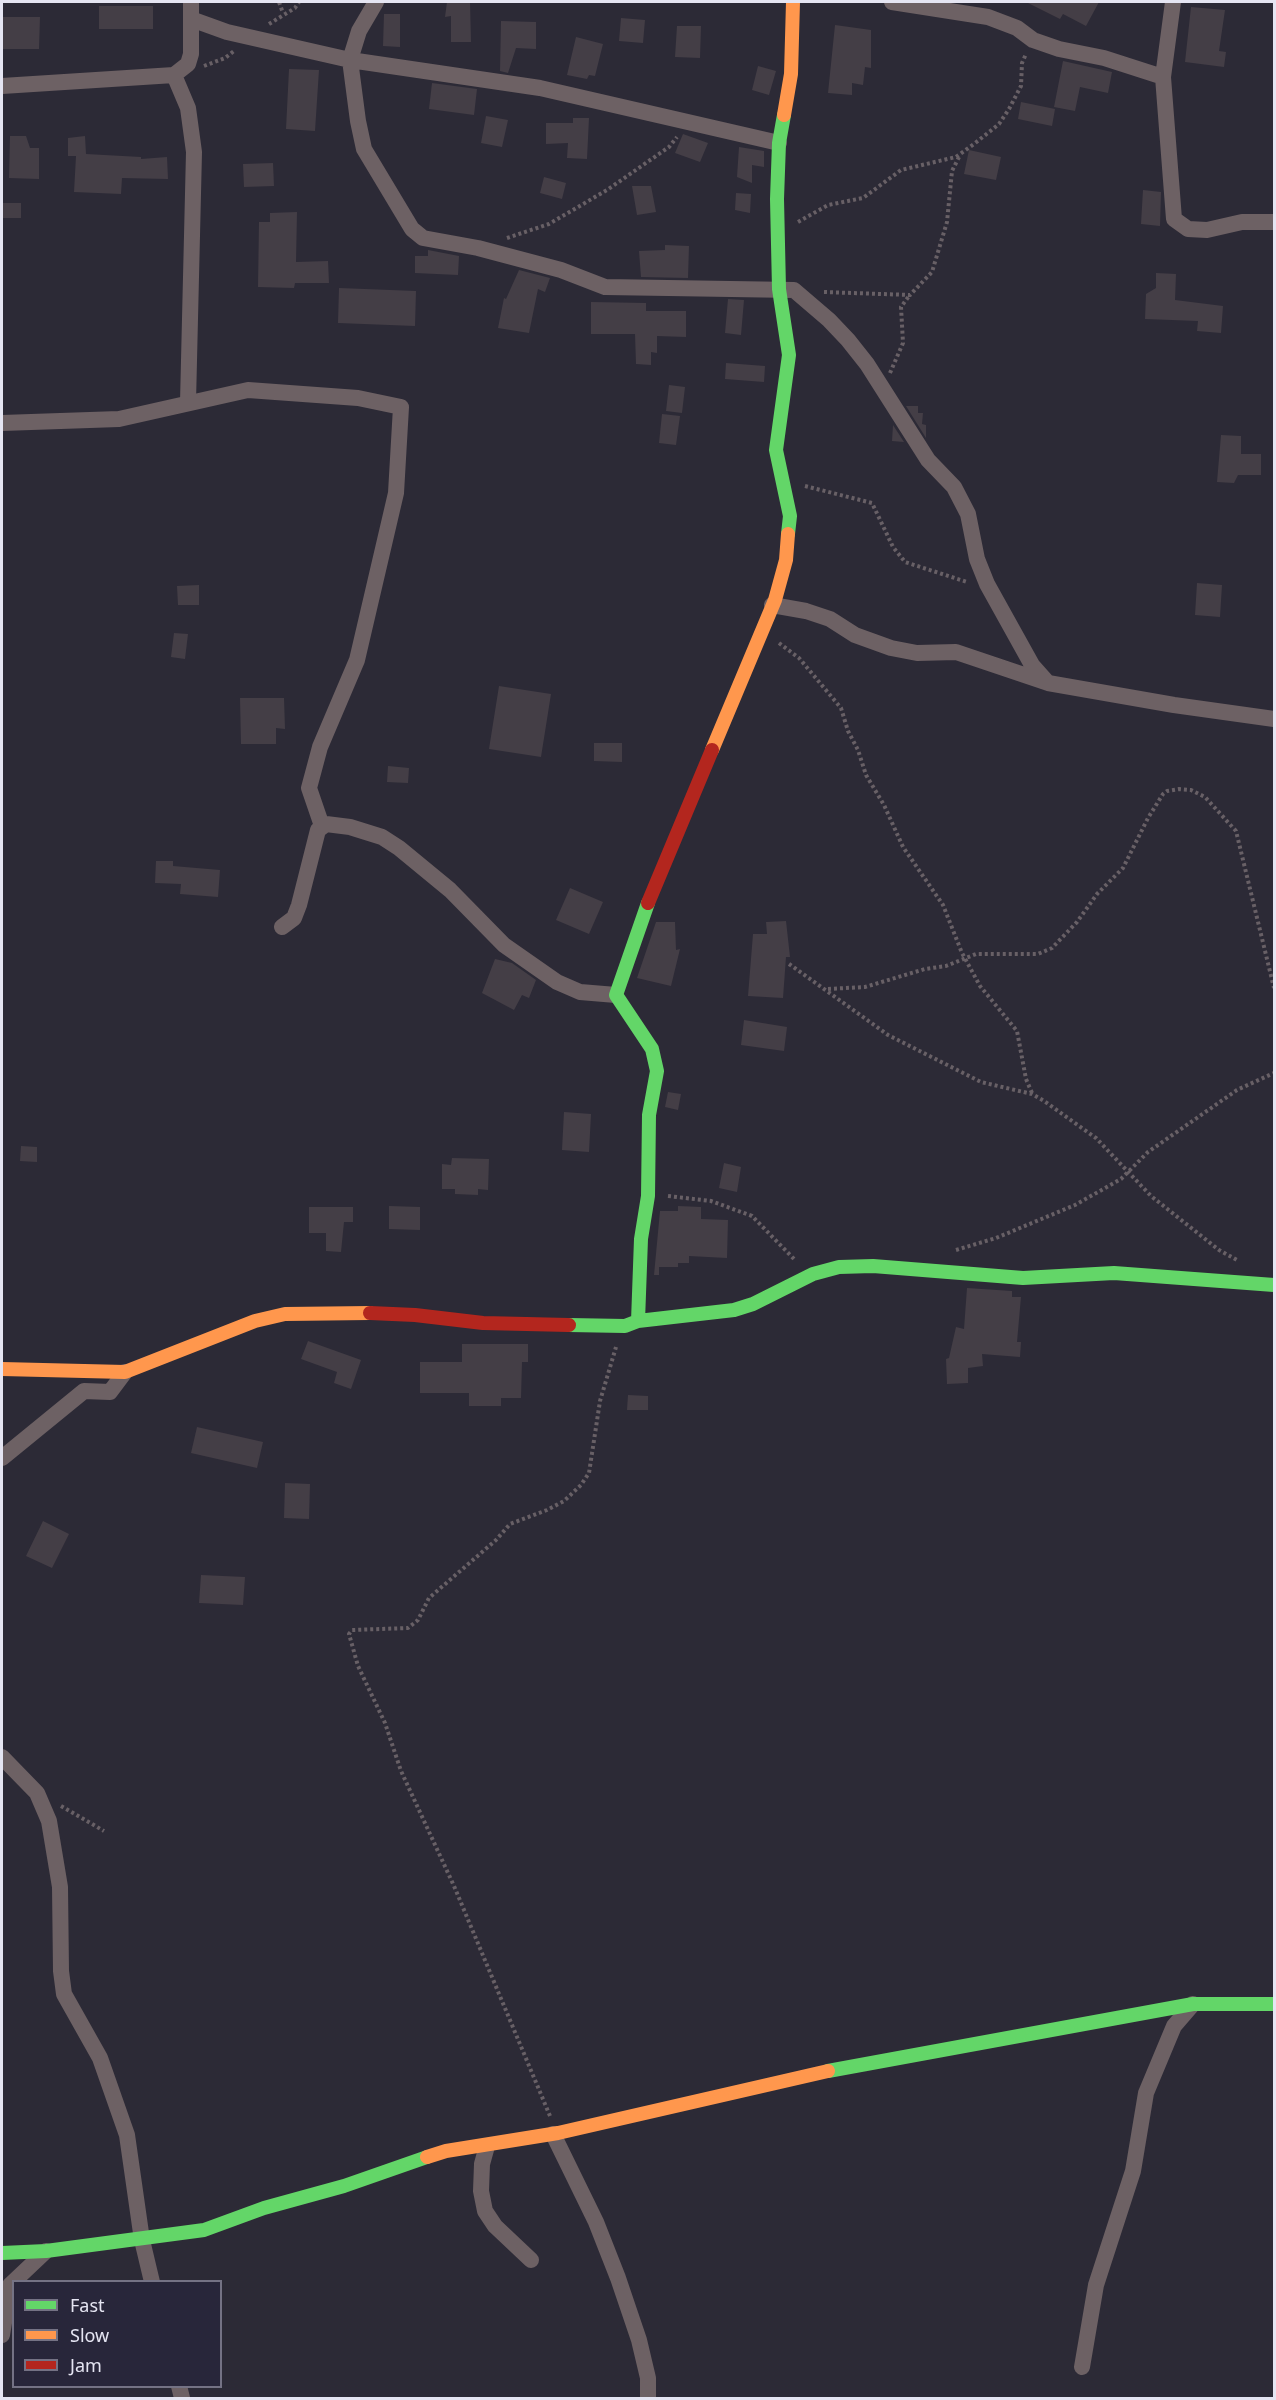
<!DOCTYPE html>
<style>
body{margin:0}
#map{position:relative;width:1276px;height:2400px;overflow:hidden;background:#2c2a36;font-family:"Noto Sans",sans-serif}
canvas{display:block}
.frame{position:absolute;inset:0;border:3px solid #e5e5f2;pointer-events:none}
.legend{position:absolute;left:12px;top:2280px;width:210px;height:108px;box-sizing:border-box;background:#28263a;border:2px solid #747284;margin:0;padding:8px 10px;list-style:none;font-size:18px;color:#e5e5f2}
.legend li{display:flex;align-items:center;gap:12px;height:30px}
.legend b{width:30px;border:2px solid #747284}
</style>
<div id="map">
<canvas width="1276" height="2400"></canvas>
<div class="frame"></div>
<ul class="legend">
<li><b style="height:8px;background:#63d668"></b>Fast</li>
<li><b style="height:8px;background:#ff974d"></b>Slow</li>
<li><b style="height:8px;background:#b3261e"></b>Jam</li>
</ul>
</div>
<script>
const ctx = document.querySelector('canvas').getContext('2d');
ctx.lineJoin = 'round';
function fillPath(path, color) { ctx.fillStyle = color; ctx.fill(path, 'evenodd'); }
const toPath = rows => new Path2D(rows.map(r => 'M' + r).join(''));
function strokePath(path, color, width, dash) { ctx.strokeStyle = color; ctx.lineWidth = width; ctx.lineCap = dash ? 'butt' : 'round'; ctx.setLineDash(dash || []); ctx.stroke(path); }
fillPath(toPath([
 [447,2,470,2,471,42,451,42,451,16,445,17],
 [1026,2,1099,2,1086,26,1063,14,1060,19],
 [99,6,153,6,153,29,99,29],
 [1191,7,1225,10,1219,51,1226,52,1224,67,1185,62],
 [384,14,400,14,400,47,383,46],
 [3,17,40,17,39,49,3,49],
 [621,18,645,20,643,43,619,41],
 [501,21,536,22,536,49,516,48,508,73,500,71],
 [835,25,871,30,871,68,865,67,863,85,852,83,852,95,828,93],
 [677,26,701,26,700,58,675,57],
 [576,37,603,44,595,76,589,75,587,79,567,75],
 [1063,61,1112,72,1108,93,1080,87,1075,111,1054,107],
 [758,66,776,71,769,95,752,90],
 [289,69,319,70,315,131,286,129],
 [432,83,477,89,474,115,429,109],
 [1021,102,1055,109,1052,126,1018,119],
 [486,116,508,120,502,147,481,143],
 [573,118,589,118,587,159,567,158,568,143,546,144,546,123,573,123],
 [683,134,708,143,700,162,675,153],
 [10,136,26,136,30,148,39,148,39,179,9,178],
 [85,136,86,154,141,157,141,159,167,157,168,179,122,178,121,194,74,192,76,156,68,156,68,138],
 [739,147,764,151,764,167,752,165,752,183,737,177],
 [969,150,1001,157,996,180,964,174],
 [273,163,274,186,244,187,243,164],
 [544,177,566,183,562,199,540,193],
 [632,186,651,186,656,212,637,215],
 [1143,190,1161,192,1160,226,1141,224],
 [736,193,751,194,750,213,735,210],
 [2,203,21,203,21,218,2,218],
 [297,212,296,262,328,261,329,283,295,283,294,288,258,287,259,222,270,222,270,213],
 [665,245,689,246,688,278,641,277,639,251,665,250],
 [428,250,459,256,458,275,415,273,415,256,428,256],
 [519,270,550,278,545,292,538,289,529,333,498,328,504,298,506,299],
 [1156,273,1176,274,1175,300,1223,306,1221,333,1197,331,1198,321,1145,319,1146,294,1156,288],
 [339,288,416,291,415,326,338,323],
 [728,299,744,300,741,335,725,333],
 [591,302,646,303,646,311,686,311,686,337,657,336,657,353,651,352,651,365,636,364,635,334,591,334],
 [726,363,765,366,764,382,725,379],
 [669,385,685,387,682,413,666,411],
 [906,406,918,406,918,413,923,413,922,424,926,425,926,438],
 [662,414,680,416,676,445,659,443],
 [893,425,904,442,892,441],
 [1221,435,1241,436,1241,454,1261,454,1261,475,1238,475,1234,483,1217,482],
 [1197,583,1222,585,1220,617,1195,615],
 [199,585,199,605,178,605,177,586],
 [174,633,188,634,185,659,171,657],
 [499,686,551,694,541,757,489,749],
 [240,698,284,698,285,729,276,728,276,744,241,744],
 [594,743,622,743,622,762,594,761],
 [388,766,409,768,408,783,387,782],
 [156,861,173,861,173,866,220,870,218,897,180,894,181,884,155,883],
 [570,888,603,902,589,934,556,920],
 [786,921,790,957,786,957,783,998,748,996,753,934,767,934,766,922],
 [656,922,675,922,676,950,680,949,671,986,637,978],
 [495,959,512,963,536,980,529,998,522,995,514,1010,482,993],
 [744,1020,787,1027,784,1051,741,1045],
 [668,1092,681,1094,678,1110,665,1107],
 [564,1112,591,1114,589,1152,562,1150],
 [21,1146,37,1147,37,1162,20,1161],
 [452,1158,489,1159,488,1190,478,1189,478,1195,455,1194,455,1189,442,1189,442,1164,451,1165],
 [724,1163,741,1167,737,1192,719,1188],
 [389,1206,420,1207,420,1230,389,1229],
 [678,1206,701,1207,701,1219,728,1220,727,1258,689,1256,689,1263,678,1263,678,1267,659,1267,659,1275,654,1275,660,1211,678,1211],
 [309,1207,353,1207,353,1222,344,1222,341,1252,326,1251,326,1233,309,1233],
 [967,1288,1012,1291,1012,1297,1021,1297,1017,1342,1021,1342,1020,1357,982,1354,983,1366,968,1368,968,1383,947,1384,946,1359,949,1358,956,1327,964,1329],
 [308,1341,361,1360,351,1389,334,1383,337,1372,301,1359],
 [462,1344,528,1344,528,1362,522,1362,521,1398,501,1398,501,1406,469,1406,469,1393,420,1393,420,1362,462,1362],
 [628,1395,648,1396,648,1410,627,1410],
 [197,1427,263,1442,257,1468,191,1453],
 [285,1483,310,1484,309,1519,284,1518],
 [43,1521,69,1534,52,1568,26,1556],
 [201,1575,245,1577,243,1605,199,1603]
]), '#443e46');
strokePath(toPath([
 [279,2,283,13],
 [269,24,295,8,299,2],
 [204,66,225,58,234,51],
 [798,222,828,205,863,198,901,170,956,157,974,144,999,124,1009,109,1021,86,1022,63,1026,54],
 [507,238,549,224,607,190,669,147,677,137],
 [824,292,910,295,932,272,947,222,952,171,960,155],
 [890,373,903,343,901,307,909,296],
 [805,486,872,503,893,547,905,562,967,582],
 [779,643,799,658,841,708,848,731,858,750,866,775,884,805,903,847,943,905,962,953,980,986,1017,1031,1026,1079,1032,1093],
 [789,964,888,1035,981,1082,1032,1094,1044,1101,1096,1138,1151,1196,1219,1250,1237,1260],
 [828,989,865,987,925,969,946,966,976,954,1038,954,1052,948,1077,922,1097,894,1123,868,1148,818,1163,794,1167,791,1179,789,1191,790,1205,797,1236,831,1274,988],
 [668,1196,711,1201,752,1216,795,1260],
 [956,1250,996,1238,1075,1205,1121,1179,1148,1152,1237,1090,1274,1073],
 [61,1806,104,1831],
 [550,2116,454,1886,401,1771,385,1723,358,1666,349,1634,352,1630,408,1628,418,1620,429,1598,496,1540,510,1524,547,1510,564,1501,581,1485,589,1473,600,1401,616,1347]
]), '#686066', 4, [3, 3]);
strokePath(toPath([
 [376,2,359,31,350,60,358,121,364,149,412,229,423,238,478,248,561,270,605,287,794,290,829,320,848,340,867,364,928,460,954,487,968,514,977,559,987,584,1032,665,1048,683],
 [892,2,988,17,1017,28,1033,40,1059,49,1104,58,1163,77],
 [1173,2,1163,77,1174,219,1188,229,1207,230,1242,222,1274,222],
 [191,19,227,32,350,60,540,88,779,143],
 [174,75,188,108,194,152,188,402],
 [2,86,174,75,188,64,191,54,191,2],
 [2,423,119,419,248,390,358,398,401,407,396,493,357,660,320,747,309,788,322,826],
 [772,605,806,611,830,619,855,635,891,648,917,653,956,652,1048,683,1174,705,1274,719],
 [282,927,294,918,299,905,318,830,326,824,350,827,382,837,399,848,450,890,504,945,557,982,580,992,616,995],
 [2,1458,84,1391,110,1392,125,1372],
 [2,1757,37,1793,49,1821,60,1887,61,1971,64,1994,100,2058,127,2135,142,2240,152,2282],
 [553,2134,596,2222,618,2278,639,2340,648,2378,648,2398],
 [487,2146,482,2164,481,2191,485,2211,495,2226,531,2260],
 [2,2335,10,2285,46,2251],
 [1082,2367,1096,2285,1133,2171,1146,2093,1174,2026,1193,2004],
 [179,2386,182,2398]
]), '#6d6164', 16);
strokePath(toPath([
 [784,115,779,143,777,199,779,289,789,355,776,450,790,516,788,534],
 [638,1321,641,1239,648,1196,649,1115,657,1071,652,1049,616,995,648,903],
 [569,1325,625,1326,638,1321,734,1310,753,1304,813,1274,839,1267,873,1266,1023,1278,1114,1273,1274,1285],
 [828,2071,1193,2004,1274,2004],
 [2,2253,46,2251,204,2230,264,2208,344,2186,427,2157]
]), '#63d668', 14);
strokePath(toPath([
 [784,115,791,74,793,2],
 [712,750,775,600,786,560,788,534],
 [2,1369,125,1372,255,1321,285,1314,370,1313],
 [427,2157,446,2151,558,2133,828,2071]
]), '#ff974d', 14);
strokePath(toPath([
 [648,903,712,750],
 [370,1313,415,1315,483,1323,569,1325]
]), '#b3261e', 14);
</script>
